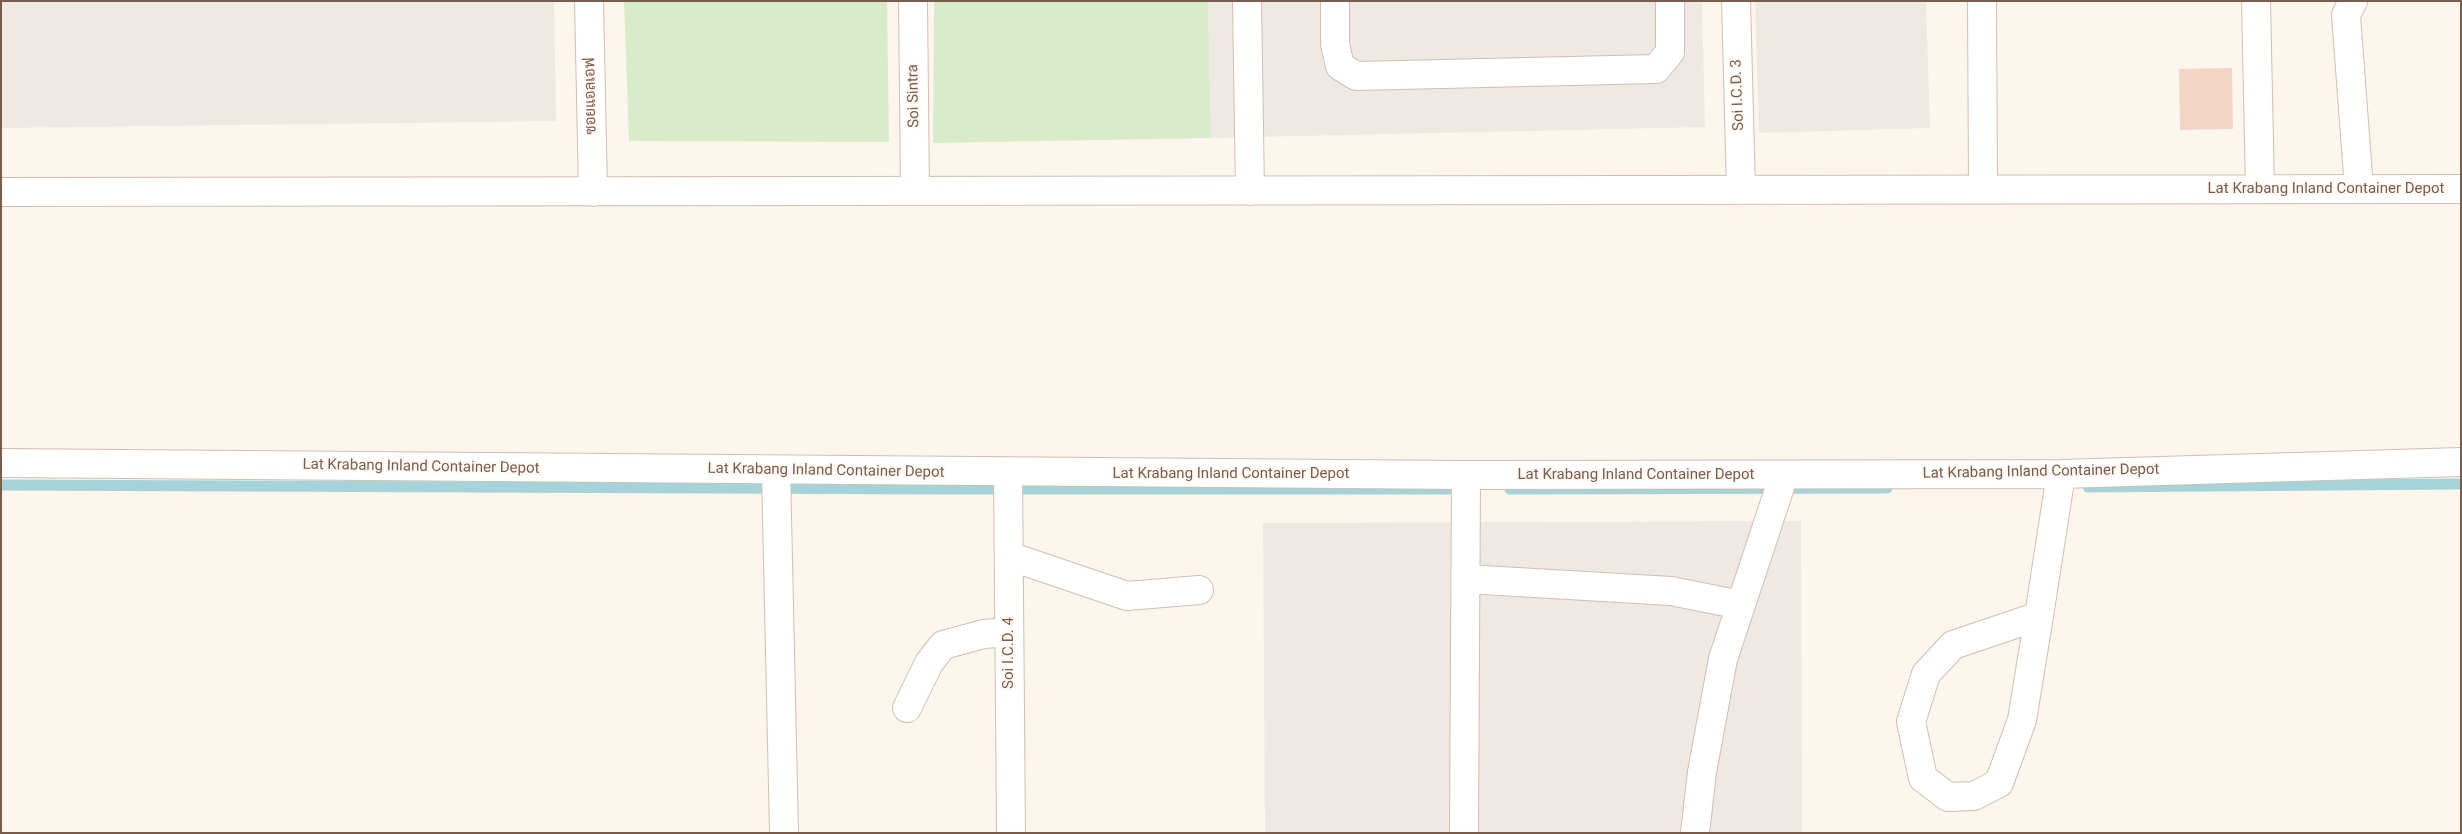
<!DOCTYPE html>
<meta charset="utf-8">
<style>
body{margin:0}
#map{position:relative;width:2462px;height:834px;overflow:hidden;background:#fdf6ec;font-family:Roboto,sans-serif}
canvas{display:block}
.frame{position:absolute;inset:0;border:2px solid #7a5c4d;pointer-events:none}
</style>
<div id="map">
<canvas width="2462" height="834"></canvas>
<div class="frame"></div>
</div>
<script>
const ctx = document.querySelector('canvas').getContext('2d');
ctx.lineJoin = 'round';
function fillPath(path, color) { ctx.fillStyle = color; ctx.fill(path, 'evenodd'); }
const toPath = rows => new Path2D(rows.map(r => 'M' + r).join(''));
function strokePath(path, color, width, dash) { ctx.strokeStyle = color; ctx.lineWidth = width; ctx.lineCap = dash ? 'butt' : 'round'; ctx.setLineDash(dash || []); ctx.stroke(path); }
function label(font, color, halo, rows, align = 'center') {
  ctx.font = font + ' Roboto,Sarabun,sans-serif'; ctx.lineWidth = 4.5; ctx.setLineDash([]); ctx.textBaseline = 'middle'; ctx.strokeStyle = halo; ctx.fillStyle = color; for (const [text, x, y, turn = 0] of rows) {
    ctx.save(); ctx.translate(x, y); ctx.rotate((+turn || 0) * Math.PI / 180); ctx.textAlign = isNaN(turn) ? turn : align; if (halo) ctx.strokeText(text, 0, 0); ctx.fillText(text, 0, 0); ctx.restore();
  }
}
fillPath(toPath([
 [1,1,554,1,556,121,1,128],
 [1208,1,1702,1,1705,127,1211,138],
 [1755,1,1926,1,1930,128,1759,133],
 [1801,521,1802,833,1265,833,1263,523]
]), '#efe9e4');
fillPath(toPath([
 [624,1,887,1,889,142,629,141],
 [934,1,1208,1,1211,138,933,143]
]), '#d8ecc9');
strokePath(toPath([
 [1,485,945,489,1467,489],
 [2088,487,2461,484],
 [1510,489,1887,488]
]), '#a5d3da', 11);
fillPath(toPath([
 [2232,68,2233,129,2180,130,2179,69]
]), '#f3d5c3');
const minor = toPath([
 [589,1,593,192],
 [913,1,915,191],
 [1247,1,1250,191],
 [1335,1,1335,44,1340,66,1356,76,1656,69,1670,52,1670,1],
 [1736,1,1741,190],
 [1982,1,1983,189],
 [2256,1,2260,189],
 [2353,1,2346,15,2359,189],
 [1,192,2461,189],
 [1,463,1466,475,2061,474,2461,462],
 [776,470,784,833],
 [1008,472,1011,833],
 [1009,556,1127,596,1199,590],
 [1466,579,1671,591,1741,605],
 [2039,616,2022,720,1999,783,1974,796,1948,797,1923,778,1911,722,1926,674,1953,645,2039,616],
 [2039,616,2061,474],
 [907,708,929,663,943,645,984,634,1009,632],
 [1464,833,1466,475],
 [1695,833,1702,772,1723,659,1784,475]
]);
strokePath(minor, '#d1beb0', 30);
strokePath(minor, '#fff', 28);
label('15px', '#7a5c4d', '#fffaf3', [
 ["Soi I.C.D. 3",1738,95,-92],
 ["ซอยแอลเอฟ",591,96,-91],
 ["Soi Sintra",914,96,-91],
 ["Lat Krabang Inland Container Depot",2326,189],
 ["Lat Krabang Inland Container Depot",421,467,1],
 ["Lat Krabang Inland Container Depot",826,471,1],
 ["Lat Krabang Inland Container Depot",2041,472,-1],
 ["Lat Krabang Inland Container Depot",1231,474],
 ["Lat Krabang Inland Container Depot",1636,475],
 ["Soi I.C.D. 4",1009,653,-90]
]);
</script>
